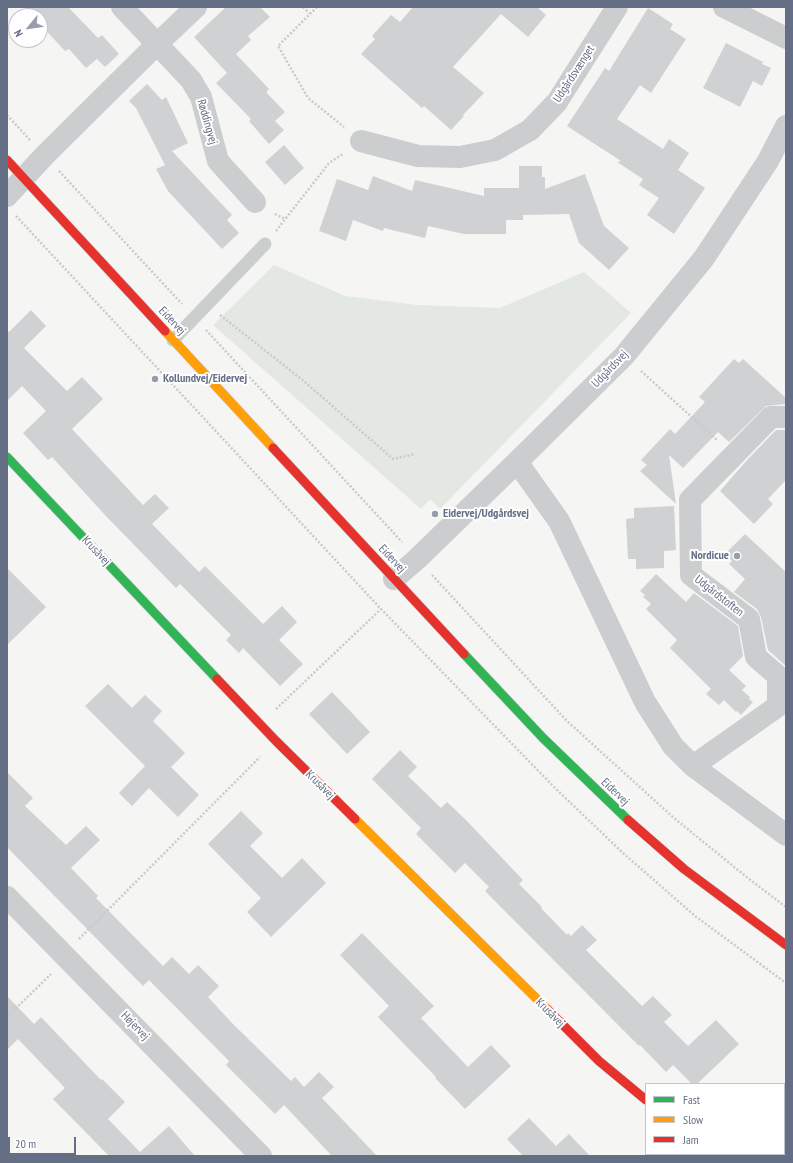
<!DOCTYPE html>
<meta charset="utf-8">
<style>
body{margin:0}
#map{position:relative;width:793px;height:1163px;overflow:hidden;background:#f5f5f4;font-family:"PT Sans Narrow",sans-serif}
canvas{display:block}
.frame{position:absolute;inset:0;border:8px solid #646e84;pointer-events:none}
.legend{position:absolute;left:645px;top:1083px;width:140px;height:72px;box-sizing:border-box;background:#fff;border:1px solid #c1c5ce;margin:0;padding:5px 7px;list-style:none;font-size:12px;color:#646e84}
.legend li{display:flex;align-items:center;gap:8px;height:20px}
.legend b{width:20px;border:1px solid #c1c5ce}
.north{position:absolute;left:8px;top:8px;width:40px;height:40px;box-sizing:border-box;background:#fff;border:1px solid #c1c5ce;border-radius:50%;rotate:241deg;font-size:11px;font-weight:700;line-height:16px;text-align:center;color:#646e84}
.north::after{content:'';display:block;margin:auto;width:14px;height:18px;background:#979dab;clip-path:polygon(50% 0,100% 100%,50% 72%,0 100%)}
.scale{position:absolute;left:8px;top:1137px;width:68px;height:18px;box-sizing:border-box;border:2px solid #646e84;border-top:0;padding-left:5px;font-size:12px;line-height:14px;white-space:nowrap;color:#646e84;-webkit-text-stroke:3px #fff;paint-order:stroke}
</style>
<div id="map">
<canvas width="793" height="1163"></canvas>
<div class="frame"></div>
<ul class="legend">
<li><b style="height:5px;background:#30b455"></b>Fast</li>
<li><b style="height:5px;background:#ff9f0a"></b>Slow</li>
<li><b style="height:5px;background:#e5322d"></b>Jam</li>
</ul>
<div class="north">N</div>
<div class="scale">20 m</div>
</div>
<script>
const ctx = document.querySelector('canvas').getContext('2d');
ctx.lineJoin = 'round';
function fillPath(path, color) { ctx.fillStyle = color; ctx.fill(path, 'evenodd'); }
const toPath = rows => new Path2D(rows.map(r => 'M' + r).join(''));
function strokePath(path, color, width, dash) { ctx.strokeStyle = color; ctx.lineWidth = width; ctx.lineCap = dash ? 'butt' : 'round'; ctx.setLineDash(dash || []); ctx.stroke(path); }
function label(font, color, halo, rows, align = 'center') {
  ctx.font = font + ' "PT Sans Narrow",sans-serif'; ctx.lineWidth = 4; ctx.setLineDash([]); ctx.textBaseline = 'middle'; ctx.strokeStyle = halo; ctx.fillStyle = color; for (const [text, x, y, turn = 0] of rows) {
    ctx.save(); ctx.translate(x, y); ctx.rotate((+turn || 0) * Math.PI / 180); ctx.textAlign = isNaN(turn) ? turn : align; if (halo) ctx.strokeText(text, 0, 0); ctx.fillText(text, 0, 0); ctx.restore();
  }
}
fillPath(toPath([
 [274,265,345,296,417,305,500,308,584,272,631,313,440,509,430,499,421,509,213,325]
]), '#e3e8e2');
fillPath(toPath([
 [24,7,68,7,98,38,102,35,119,54,105,67,97,59,86,68,69,49,65,51,40,24,40,16,33,16],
 [226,7,260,7,270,17,248,36,251,40,236,54,269,89,266,92,285,112,275,121,284,130,269,144,249,121,251,119,216,83,227,73,194,37],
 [413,7,537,7,546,15,528,37,501,14,453,67,484,93,463,115,464,116,451,130,424,106,422,108,361,54,375,39,372,36,391,15,400,22],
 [648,8,673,24,670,29,686,39,651,93,640,85,617,119,663,149,669,139,689,153,678,170,705,188,674,234,647,215,659,198,639,185,643,179,617,162,621,161,567,126,605,68,609,71],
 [726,43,763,62,762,64,771,68,762,86,753,81,740,107,703,88],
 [147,84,162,100,166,97,188,143,172,151,232,215,227,220,239,233,222,249,168,191,156,169,165,165,136,108,129,101],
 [284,145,304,168,285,185,265,162],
 [519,166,542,166,542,177,545,177,545,189,585,174,604,226,629,248,609,270,579,243,569,214,523,215,523,220,506,220,506,234,464,234,428,226,425,238,384,228,383,231,353,220,346,241,319,231,337,179,368,190,373,176,412,191,415,180,484,196,484,188,519,188],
 [31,310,46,326,24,348,67,391,82,377,103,399,72,429,143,505,155,494,169,508,152,524,199,572,205,566,263,624,282,606,297,622,279,640,303,664,280,686,243,648,239,653,226,640,231,635,180,584,176,588,105,515,52,457,48,460,23,433,46,411,22,386,7,401,7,330,9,332],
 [734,359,739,363,743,359,786,398,786,404,766,406,729,442,718,432,683,468,669,455,676,504,640,471,647,465,641,460,670,429,675,434,705,402,699,397],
 [776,430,786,430,786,480,768,499,773,504,754,524,720,491,748,459],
 [674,506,676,550,664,551,664,568,636,569,636,559,628,559,626,519,634,518,634,508],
 [745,534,786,572,786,666,768,650,761,617,757,609,734,592,745,579,729,564,732,561,725,554],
 [7,568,46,607,7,645],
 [656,574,686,602,694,593,738,626,743,656,729,670,746,686,742,690,750,697,749,699,753,702,741,715,737,711,736,712,724,700,719,705,706,694,711,689,670,648,677,640,646,609,651,604,643,597,645,595,640,591],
 [108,684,132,708,145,695,162,711,153,721,185,753,171,767,199,795,178,817,149,788,132,806,119,793,145,766,85,706],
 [332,692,370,732,347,754,309,714],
 [400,750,417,767,408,776,441,808,447,802,466,820,523,880,519,884,542,907,541,908,567,935,568,933,571,936,582,925,597,940,586,950,642,1006,653,996,672,1015,664,1022,688,1046,716,1020,739,1044,697,1084,692,1084,673,1065,666,1072,640,1045,639,1046,485,891,489,887,465,863,455,873,416,834,421,828,372,779],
 [7,772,33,798,25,806,66,845,86,826,100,840,71,868,98,896,96,898,163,966,172,957,189,974,198,965,219,986,208,997,231,1022,291,1081,295,1077,304,1087,319,1072,334,1087,322,1098,377,1156,332,1156,284,1105,275,1114,226,1065,229,1061,149,980,143,986,35,876,7,847],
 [241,811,263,833,250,846,282,878,302,858,326,883,271,937,247,912,261,898,208,844],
 [362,933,434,1006,421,1018,468,1067,491,1045,511,1066,465,1109,435,1078,436,1077,378,1017,389,1006,340,955],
 [7,996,34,1024,41,1017,101,1080,102,1079,125,1102,108,1119,140,1152,169,1126,195,1156,109,1156,53,1099,65,1088,18,1039,7,1050],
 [529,1118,556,1146,569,1134,590,1156,523,1156,507,1139]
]), '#d0d1d2');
const fast = toPath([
 [7,457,217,679],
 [464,654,543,738,628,820]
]);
const slow = toPath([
 [165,331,273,448],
 [355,819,547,1009]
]);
const jam = toPath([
 [7,160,165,331],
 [273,448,464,654],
 [217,679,276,741,355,819],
 [628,820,684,869,786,945],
 [547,1009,599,1061,646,1100]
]);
strokePath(fast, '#d0d1d3', 10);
strokePath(slow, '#d0d1d3', 10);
strokePath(jam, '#d0d1d3', 10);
strokePath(toPath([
 [303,7,309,13],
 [317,7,278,46,308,98,344,127],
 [7,115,30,140],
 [59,171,182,304],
 [275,214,285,219],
 [16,216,381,609,556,789,623,853,695,916,786,983],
 [276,231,329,163,343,154],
 [220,315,305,382,393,459,415,454],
 [206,330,402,542],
 [641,371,717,440],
 [432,575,567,721,674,818,749,879,786,907],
 [276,709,381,609],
 [79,939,260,757],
 [7,1017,51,974]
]), '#cacacb', 2.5, [2, 2]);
strokePath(toPath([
 [173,340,265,244]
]), '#cccdcf', 13);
strokePath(toPath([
 [122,7,191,80,201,97,218,161,255,202],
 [724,7,786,38],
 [361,141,418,156,460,157,495,150,530,130,557,102,617,7],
 [7,196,45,155,157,44,196,7],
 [517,462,559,521,645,702,673,746,693,766,786,835],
 [394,579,417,559,517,462,624,356,704,258,768,161,786,126],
 [693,766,778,706,778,676,756,657,749,619,691,575,690,500,771,417,786,417],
 [7,897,261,1156],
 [717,1154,719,1156]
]), '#cccdcf', 22);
strokePath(fast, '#30b455', 9);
strokePath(slow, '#ff9f0a', 9);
strokePath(jam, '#e5322d', 9);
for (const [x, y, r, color] of [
 [155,379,4,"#979dab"],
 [435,514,4,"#979dab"],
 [737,556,4,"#979dab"]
]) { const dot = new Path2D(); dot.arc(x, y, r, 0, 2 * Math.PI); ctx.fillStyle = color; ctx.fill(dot); strokePath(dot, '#fff', 1.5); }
label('12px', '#646e84', '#fff', [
 ["Udgårdsvænget",574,74,-57],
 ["Røddingvej",207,122,74],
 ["Eidervej",172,321,47],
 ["Udgårdsvej",610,369,-46],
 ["Krusåvej",96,551,47],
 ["Eidervej",392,559,47],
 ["Udgårdstoften",719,596,38],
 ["Krusåvej",320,785,45],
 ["Eidervej",615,792,44],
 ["Krusåvej",550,1013,45],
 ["Højervej",135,1026,46]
]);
label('bold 12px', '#646e84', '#fff', [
 ["Kollundvej/Eidervej",163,379],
 ["Eidervej/Udgårdsvej",443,514],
 ["Nordicue",729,556,"right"]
], 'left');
</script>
